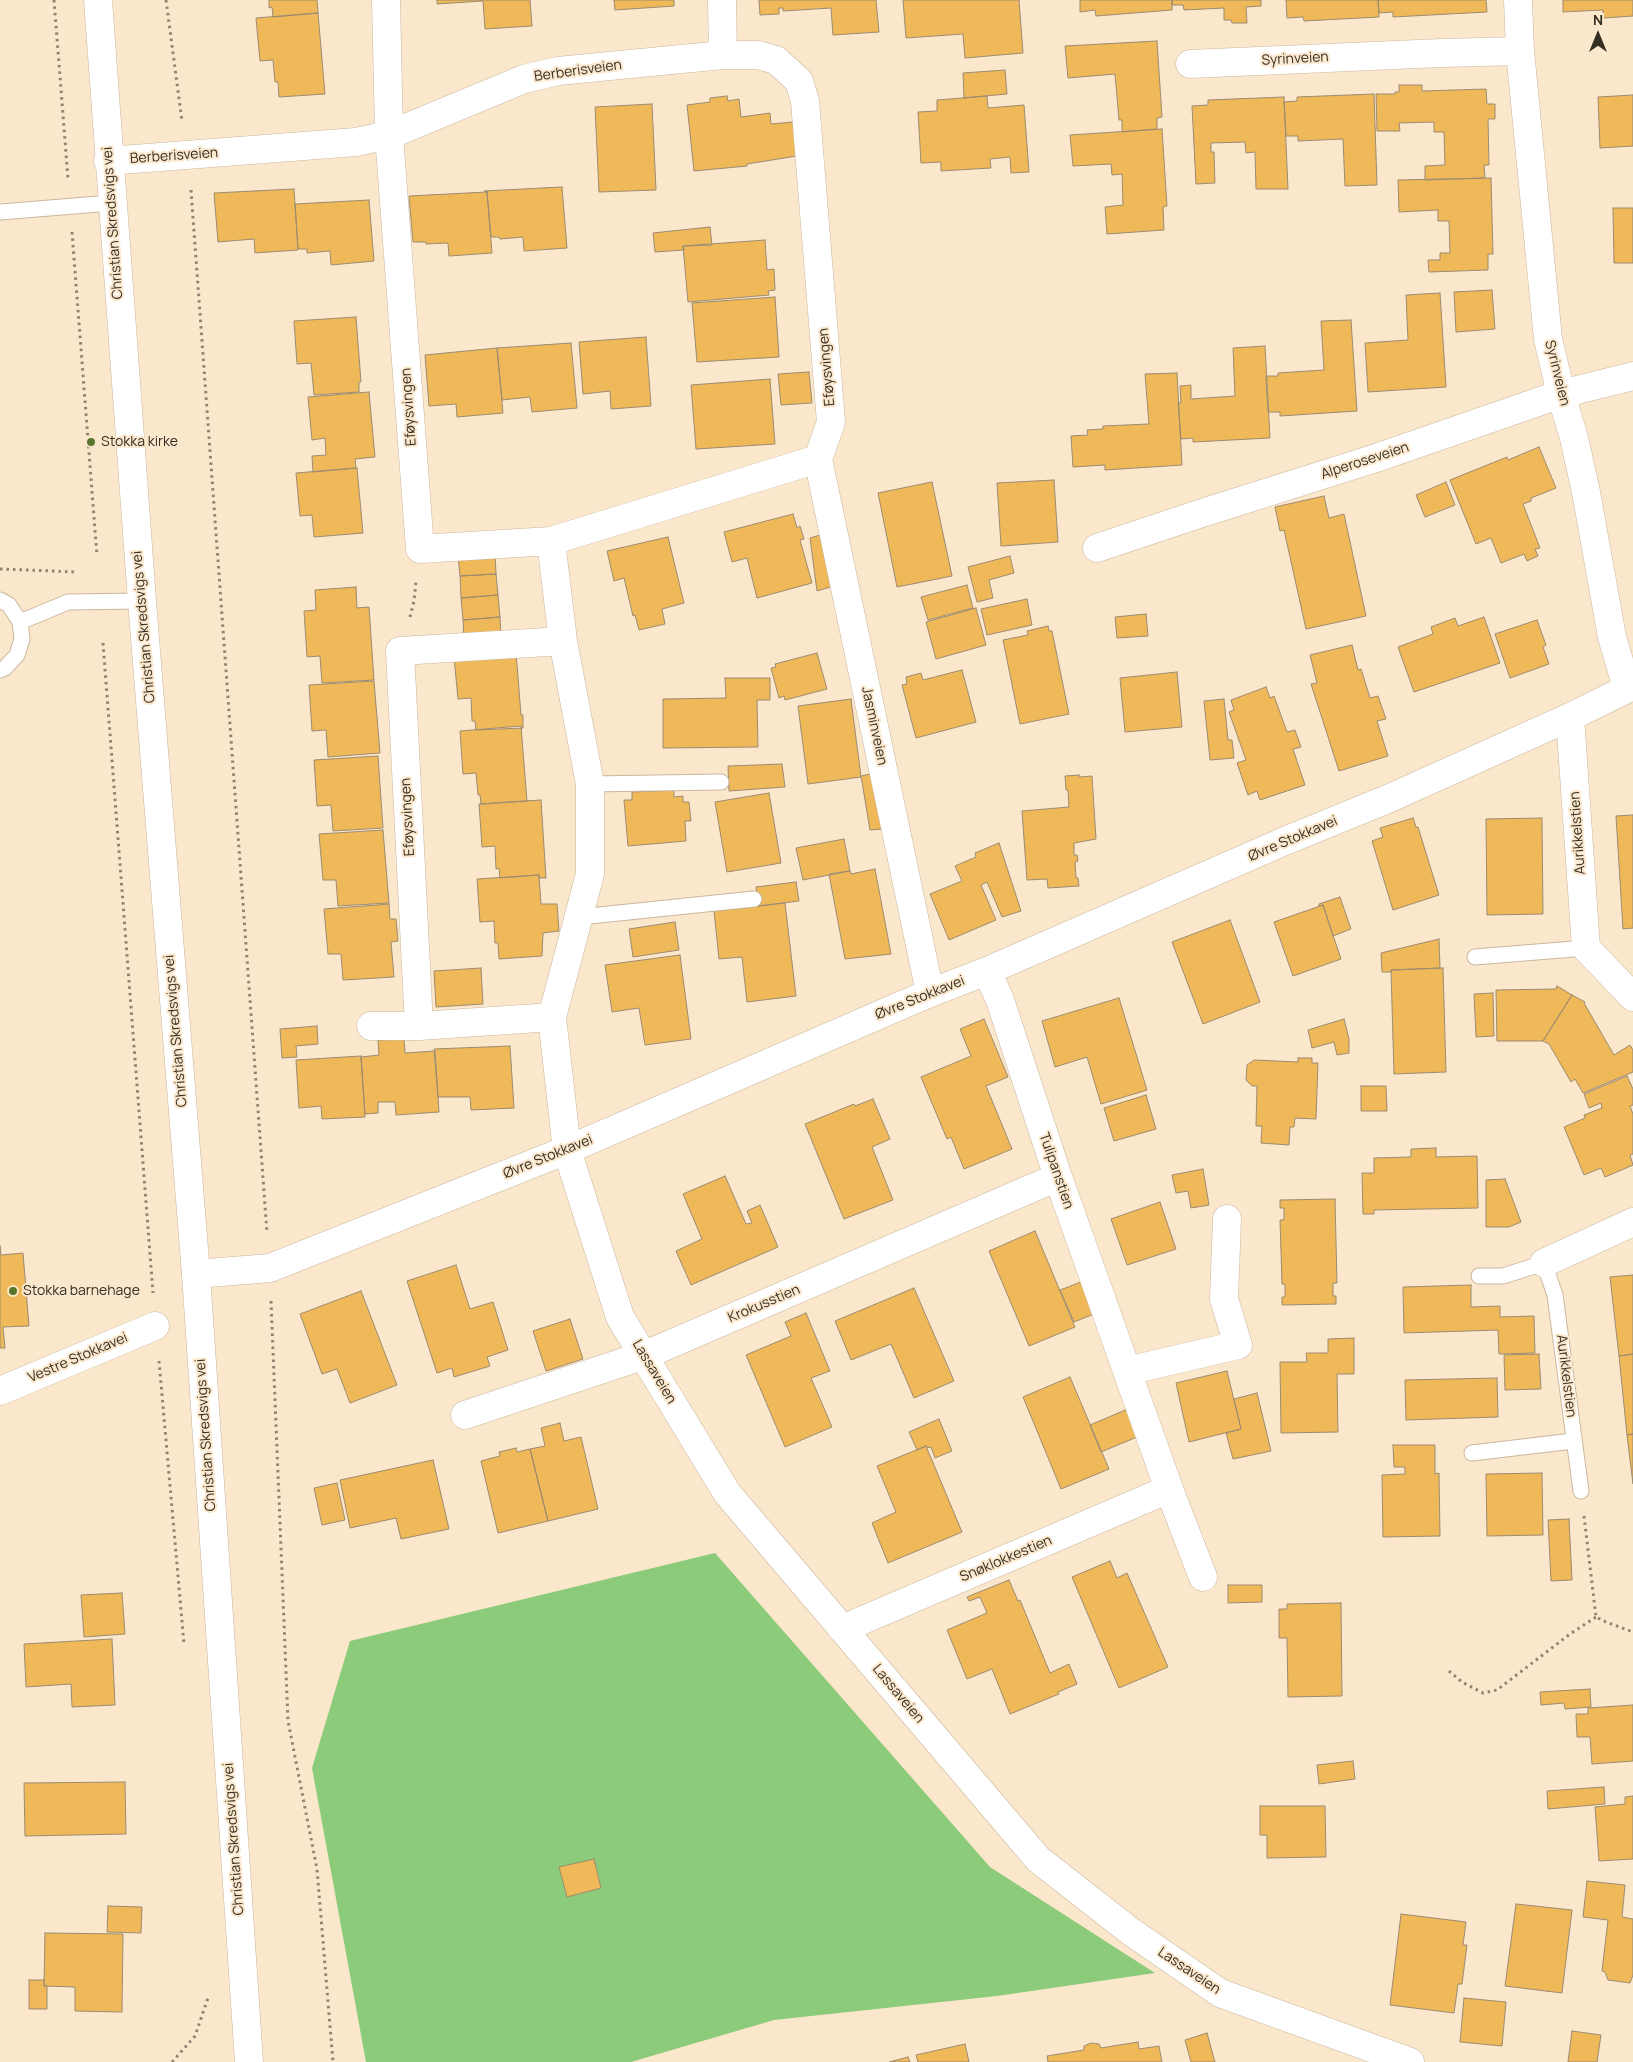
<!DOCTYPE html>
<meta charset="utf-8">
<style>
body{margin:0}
#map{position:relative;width:1633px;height:2062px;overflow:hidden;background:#fbe7cc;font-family:Manrope,sans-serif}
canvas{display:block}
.north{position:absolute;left:1573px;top:10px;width:50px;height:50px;-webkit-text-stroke:4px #fbe7cc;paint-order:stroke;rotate:0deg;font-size:14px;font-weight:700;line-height:20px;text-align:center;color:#352e23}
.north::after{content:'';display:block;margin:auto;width:18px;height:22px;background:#352e23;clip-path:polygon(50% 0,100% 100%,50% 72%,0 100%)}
</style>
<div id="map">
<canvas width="1633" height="2062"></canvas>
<div class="north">N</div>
</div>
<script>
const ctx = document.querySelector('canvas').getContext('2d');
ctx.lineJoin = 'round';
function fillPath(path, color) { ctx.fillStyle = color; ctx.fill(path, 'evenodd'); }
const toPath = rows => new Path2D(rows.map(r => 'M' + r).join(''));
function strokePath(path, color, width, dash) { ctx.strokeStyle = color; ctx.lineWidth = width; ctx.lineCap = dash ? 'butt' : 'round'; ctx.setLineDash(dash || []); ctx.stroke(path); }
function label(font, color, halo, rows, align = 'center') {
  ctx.font = font + ' Manrope,sans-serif'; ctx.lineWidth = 4; ctx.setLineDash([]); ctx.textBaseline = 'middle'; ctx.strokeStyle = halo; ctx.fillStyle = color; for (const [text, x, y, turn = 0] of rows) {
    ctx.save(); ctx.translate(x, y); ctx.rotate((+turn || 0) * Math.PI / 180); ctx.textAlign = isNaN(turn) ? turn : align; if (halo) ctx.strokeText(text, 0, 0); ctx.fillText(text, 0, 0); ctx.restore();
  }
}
fillPath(toPath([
 [715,1553,990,1867,1155,1973,997,1996,774,2020,631,2062,366,2062,312,1768,350,1641]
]), '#8ccb7a');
const building = toPath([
 [269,0,317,0,318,13,273,17,272,7,269,8,269,0],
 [437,0,530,0,532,26,485,29,483,1,437,4,437,0],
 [614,0,674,0,674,6,615,10,614,0],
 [759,0,876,0,879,32,833,35,831,8,783,11,783,8,779,8,779,14,760,15,759,0],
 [903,0,1019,0,1023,53,965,58,963,34,906,38,903,0],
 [1080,0,1172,0,1172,10,1096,16,1095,10,1080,12,1080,0],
 [1172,0,1261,0,1261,6,1246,7,1247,23,1232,23,1231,20,1224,20,1224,8,1184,10,1183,5,1172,5,1172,0],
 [1286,0,1378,0,1379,17,1304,21,1303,17,1287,18,1286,0],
 [1378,0,1486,0,1487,12,1393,17,1393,12,1379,13,1378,0],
 [1563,0,1633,0,1633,16,1603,18,1603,10,1563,12,1563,0],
 [318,13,325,94,279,97,278,82,275,82,273,60,260,61,256,18,318,13],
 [1157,41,1162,117,1157,118,1157,129,1122,132,1122,120,1119,120,1115,74,1068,78,1065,46,1157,41],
 [1005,70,1007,94,964,98,963,73,1005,70],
 [1399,85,1422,85,1422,91,1486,89,1487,104,1495,104,1495,119,1488,119,1489,165,1484,165,1485,178,1425,180,1425,166,1445,165,1444,132,1434,132,1434,122,1399,123,1400,131,1377,131,1376,94,1395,94,1395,92,1399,92,1399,85],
 [1374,94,1377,185,1345,186,1343,139,1298,141,1298,136,1286,136,1284,102,1297,101,1297,97,1374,94],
 [1633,95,1633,146,1600,148,1598,97,1633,95],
 [727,96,728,101,739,99,741,117,770,113,771,124,793,122,797,156,747,164,747,166,694,171,687,105,710,102,710,98,727,96],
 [987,96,988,108,1024,105,1029,172,1011,173,1010,157,990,159,991,168,941,171,941,162,921,163,918,112,937,111,937,100,987,96],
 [1284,97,1288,189,1256,189,1255,152,1246,153,1245,142,1211,143,1211,152,1214,152,1215,183,1196,184,1192,106,1208,105,1208,100,1284,97],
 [652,104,656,190,599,192,595,107,652,104],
 [1162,129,1167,206,1163,207,1164,230,1107,234,1105,207,1123,205,1122,174,1112,175,1111,164,1073,166,1070,135,1162,129],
 [1491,178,1493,254,1488,254,1488,270,1429,272,1428,260,1440,260,1440,253,1450,253,1449,221,1438,221,1438,210,1399,212,1398,180,1491,178],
 [562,187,567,248,524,251,523,237,500,239,499,237,491,237,487,192,484,191,562,187],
 [294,189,298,250,255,253,254,239,218,242,214,193,294,189],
 [487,192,492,253,449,256,448,243,426,244,426,242,413,242,409,196,487,192],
 [369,200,374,261,331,265,330,251,307,253,307,249,298,249,295,204,369,200],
 [1613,208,1633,208,1633,263,1614,263,1613,208],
 [710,227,712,245,683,246,684,250,655,252,653,233,710,227],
 [765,240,767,270,774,269,775,290,768,291,769,295,688,302,683,246,765,240],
 [1492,290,1495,329,1456,332,1454,292,1492,290],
 [1440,293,1446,387,1368,392,1365,343,1408,340,1406,295,1440,293],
 [775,297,779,357,697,362,692,303,775,297],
 [356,317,361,382,359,382,359,392,314,395,311,363,297,364,294,321,356,317],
 [1351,320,1357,411,1280,416,1280,412,1268,412,1266,376,1278,376,1278,373,1324,370,1321,321,1351,320],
 [646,337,651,406,611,409,610,391,583,394,579,342,646,337],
 [571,343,577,408,532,412,530,397,502,400,497,348,571,343],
 [1265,346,1270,438,1193,442,1193,438,1181,439,1178,403,1181,403,1180,386,1191,385,1191,399,1235,396,1233,348,1265,346],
 [497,348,503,413,457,417,456,404,429,406,425,355,497,348],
 [809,372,812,403,781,405,778,374,809,372],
 [1177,373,1182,465,1105,470,1105,465,1073,467,1071,436,1088,435,1087,430,1103,429,1103,426,1149,424,1145,374,1177,373],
 [770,379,775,444,696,449,691,385,770,379],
 [369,392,375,457,355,459,356,468,313,472,312,456,326,455,325,438,312,440,308,397,369,392],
 [1539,447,1556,488,1531,498,1531,501,1523,504,1540,548,1535,549,1538,556,1527,561,1524,554,1501,563,1491,538,1476,544,1450,480,1507,457,1508,460,1539,447],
 [357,468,363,533,314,537,312,515,300,516,296,473,357,468],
 [1054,480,1058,542,1001,546,997,483,1054,480],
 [932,482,952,576,897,587,878,493,932,482],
 [1446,482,1455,505,1425,517,1416,495,1446,482],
 [1324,496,1329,518,1344,514,1366,616,1306,629,1284,530,1280,531,1275,507,1324,496],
 [793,514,797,528,800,526,804,539,800,540,812,583,757,598,747,558,732,562,724,532,793,514],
 [830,532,837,585,817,591,810,538,830,532],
 [668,537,684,603,662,609,665,624,639,630,635,615,633,616,624,578,614,581,607,551,668,537],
 [495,552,496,574,460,576,458,555,495,552],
 [1010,556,1014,573,989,580,993,598,977,602,968,567,1010,556],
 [496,574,498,595,461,598,460,576,496,574],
 [967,585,973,608,928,620,921,597,967,585],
 [356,587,357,608,369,607,374,680,322,683,320,656,307,657,304,611,316,610,315,590,356,587],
 [498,595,500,617,463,620,461,598,498,595],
 [1027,599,1032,625,987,635,981,609,1027,599],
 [976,608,986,645,936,659,926,622,976,608],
 [1146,614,1148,636,1117,638,1115,617,1146,614],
 [500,617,501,635,464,638,463,620,500,617],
 [1484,617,1500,663,1414,692,1398,647,1433,634,1431,627,1455,618,1458,626,1484,617],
 [1537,620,1546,645,1543,647,1549,664,1510,678,1495,634,1537,620],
 [1048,626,1049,631,1052,631,1069,714,1020,724,1003,640,1028,635,1027,631,1048,626],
 [1352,645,1358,670,1361,669,1370,698,1378,696,1386,719,1377,721,1388,756,1339,771,1311,684,1317,683,1310,655,1352,645],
 [516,652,521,715,523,715,523,728,476,730,475,721,472,721,471,698,458,699,454,657,516,652],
 [817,653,827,689,785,700,784,696,779,698,771,668,776,667,775,664,817,653],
 [962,670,976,722,916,738,902,685,907,684,906,677,921,673,923,680,962,670],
 [1177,672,1182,727,1125,732,1120,678,1177,672],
 [725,678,770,678,770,700,757,700,758,747,663,748,663,699,726,698,725,678],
 [374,681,380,753,328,757,326,730,312,731,309,685,374,681],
 [1266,687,1270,698,1274,696,1287,732,1295,730,1301,747,1293,749,1305,785,1260,800,1257,791,1248,795,1237,763,1246,760,1229,712,1234,710,1231,700,1266,687],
 [851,699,861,777,808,784,798,706,851,699],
 [1224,699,1228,740,1232,740,1234,758,1210,760,1204,701,1224,699],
 [521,726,527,801,481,804,480,795,478,795,476,773,463,774,460,731,521,726],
 [378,756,383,828,333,831,331,805,317,806,314,760,378,756],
 [782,764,785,787,729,791,728,766,782,764],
 [874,773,883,829,870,830,861,776,874,773],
 [1079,775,1079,777,1092,776,1096,839,1074,843,1074,855,1077,855,1078,861,1075,862,1076,878,1078,878,1079,886,1048,888,1047,879,1027,880,1022,811,1069,807,1068,790,1066,790,1065,776,1079,775],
 [674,790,674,797,683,796,683,802,689,802,691,821,685,821,686,841,628,846,624,800,632,800,632,792,674,790],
 [769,793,781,863,727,872,715,802,769,793],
 [541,800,546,878,539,878,539,875,500,878,499,868,496,869,495,846,482,847,479,804,541,800],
 [1633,815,1633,928,1623,929,1616,816,1633,815],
 [1413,818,1416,827,1418,827,1439,895,1393,910,1372,841,1383,837,1380,828,1413,818],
 [1542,818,1543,914,1487,915,1486,819,1542,818],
 [383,830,389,903,338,906,336,880,323,880,319,834,383,830],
 [844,839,850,871,803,880,796,848,844,839],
 [999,843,1021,911,1002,917,987,882,981,885,996,920,949,940,930,894,962,881,955,866,976,857,975,853,999,843],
 [875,869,891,954,845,959,829,874,850,871,851,874,875,869],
 [539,875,541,904,557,904,559,931,543,933,542,956,499,959,498,943,495,943,494,921,480,922,477,879,539,875],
 [796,882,799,901,758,906,756,887,796,882],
 [1340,897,1351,929,1333,936,1323,905,1319,906,1319,904,1340,897],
 [785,903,796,996,747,1002,742,957,719,959,714,911,785,903],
 [389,904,390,919,396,919,398,941,391,942,394,977,343,980,341,954,328,954,324,909,389,904],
 [1323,905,1341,959,1293,976,1274,922,1323,905],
 [1230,920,1260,1002,1203,1024,1172,942,1230,920],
 [675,922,679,950,633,957,629,929,675,922],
 [1439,939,1440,968,1391,970,1391,972,1382,972,1381,953,1439,939],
 [680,955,691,1039,645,1045,639,1008,612,1012,605,965,680,955],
 [481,968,483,1004,436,1007,434,971,481,968],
 [1443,968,1446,1072,1394,1074,1391,970,1443,968],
 [1557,986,1572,995,1543,1041,1497,1041,1496,990,1556,989,1557,986],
 [1493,993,1494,1036,1476,1037,1474,994,1493,993],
 [1572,995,1585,1002,1584,1003,1614,1055,1630,1045,1633,1050,1633,1072,1583,1093,1575,1079,1571,1082,1549,1044,1543,1041,1572,995],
 [1119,998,1147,1090,1101,1104,1087,1057,1055,1067,1042,1021,1119,998],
 [984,1019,1008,1077,986,1086,1012,1149,964,1169,951,1137,947,1139,921,1077,971,1056,960,1029,984,1019],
 [1344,1019,1349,1039,1349,1053,1337,1055,1334,1042,1312,1048,1308,1030,1344,1019],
 [317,1026,318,1044,296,1046,297,1057,282,1058,280,1029,317,1026],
 [404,1039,405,1053,435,1051,439,1112,396,1115,395,1102,378,1102,378,1113,365,1114,361,1057,379,1055,378,1040,404,1039],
 [510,1046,514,1108,471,1110,470,1097,438,1097,434,1049,510,1046],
 [361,1056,365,1117,322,1119,321,1106,299,1108,296,1060,361,1056],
 [1298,1058,1312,1058,1312,1063,1318,1063,1316,1119,1295,1118,1294,1127,1290,1127,1289,1145,1261,1143,1262,1126,1256,1126,1257,1086,1252,1086,1246,1080,1247,1065,1254,1060,1298,1062,1298,1058],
 [1627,1076,1633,1089,1633,1105,1630,1106,1633,1114,1633,1154,1630,1155,1633,1165,1605,1177,1601,1168,1584,1175,1564,1127,1585,1118,1584,1115,1602,1108,1601,1103,1589,1108,1584,1094,1627,1076],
 [1361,1086,1386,1086,1387,1111,1361,1111,1361,1086],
 [1146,1095,1156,1129,1114,1141,1104,1108,1146,1095],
 [873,1099,890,1139,872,1147,893,1200,844,1219,805,1124,854,1104,855,1106,873,1099],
 [1436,1148,1436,1157,1477,1156,1478,1208,1374,1210,1374,1214,1363,1214,1362,1173,1374,1173,1374,1158,1411,1157,1411,1149,1436,1148],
 [1203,1169,1209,1205,1191,1208,1188,1191,1176,1193,1172,1175,1203,1169],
 [725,1176,746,1224,752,1223,747,1211,760,1205,778,1247,691,1285,676,1251,702,1239,683,1194,725,1176],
 [1505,1179,1521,1222,1509,1227,1486,1227,1486,1180,1505,1179],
 [1335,1199,1337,1283,1333,1283,1333,1296,1336,1296,1336,1304,1282,1305,1282,1297,1285,1297,1285,1284,1282,1284,1280,1220,1284,1220,1284,1208,1280,1208,1280,1200,1335,1199],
 [1160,1202,1176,1249,1127,1265,1111,1219,1160,1202],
 [1035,1231,1075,1327,1029,1346,989,1251,1035,1231],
 [0,1246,1,1255,23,1253,29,1326,3,1327,5,1348,0,1348,0,1246],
 [456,1265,470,1309,493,1302,508,1350,487,1357,490,1366,454,1377,452,1368,437,1373,407,1281,456,1265],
 [1633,1275,1633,1354,1619,1356,1610,1277,1633,1275],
 [1081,1282,1094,1314,1074,1322,1060,1290,1081,1282],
 [1471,1285,1471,1307,1500,1306,1500,1317,1534,1316,1535,1353,1499,1354,1498,1330,1404,1333,1403,1287,1471,1285],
 [914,1288,954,1381,914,1398,891,1344,851,1360,835,1321,914,1288],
 [361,1291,397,1385,350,1403,337,1369,322,1374,300,1314,361,1291],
 [806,1313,830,1371,811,1378,832,1427,785,1447,746,1355,791,1336,785,1322,806,1313],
 [570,1319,583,1359,546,1371,533,1331,570,1319],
 [1354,1338,1354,1374,1337,1374,1338,1432,1281,1433,1280,1362,1307,1362,1306,1353,1328,1353,1328,1339,1354,1338],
 [1539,1354,1541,1389,1505,1390,1504,1355,1539,1354],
 [1633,1354,1633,1434,1627,1435,1619,1356,1633,1354],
 [1227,1371,1241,1429,1189,1442,1176,1383,1227,1371],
 [1070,1377,1109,1469,1061,1489,1023,1397,1070,1377],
 [1497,1378,1498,1417,1406,1420,1405,1380,1497,1378],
 [1257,1393,1271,1451,1233,1459,1226,1433,1241,1429,1234,1399,1257,1393],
 [1130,1408,1142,1435,1101,1452,1090,1425,1130,1408],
 [939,1419,952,1451,935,1458,931,1447,927,1448,926,1446,917,1450,909,1432,939,1419],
 [560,1423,564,1441,581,1437,598,1509,548,1521,530,1449,545,1446,541,1428,560,1423],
 [1633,1434,1633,1484,1627,1435,1633,1434],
 [1393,1445,1435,1445,1435,1474,1439,1473,1440,1536,1383,1537,1382,1475,1405,1474,1405,1467,1394,1467,1393,1445],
 [926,1446,962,1532,888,1563,872,1523,896,1512,877,1466,926,1446],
 [516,1448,517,1452,530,1449,548,1521,498,1533,481,1461,500,1456,499,1452,516,1448],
 [433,1460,449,1529,401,1539,396,1518,350,1528,340,1480,433,1460],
 [1542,1473,1543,1535,1487,1536,1486,1474,1542,1473],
 [337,1483,345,1520,322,1525,314,1488,337,1483],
 [1569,1519,1572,1580,1551,1581,1548,1520,1569,1519],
 [1110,1561,1117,1578,1127,1573,1168,1667,1119,1688,1072,1577,1110,1561],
 [1009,1580,1018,1601,1020,1600,1050,1673,1069,1664,1077,1684,1058,1692,1059,1694,1010,1714,992,1669,967,1679,947,1630,987,1613,980,1597,969,1601,967,1597,1009,1580],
 [1228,1585,1262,1585,1262,1602,1228,1603,1228,1585],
 [122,1593,125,1634,84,1637,81,1595,122,1593],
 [1341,1603,1342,1696,1288,1697,1287,1638,1279,1638,1279,1609,1287,1609,1287,1604,1341,1603],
 [112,1639,115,1705,72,1707,71,1684,26,1687,24,1644,112,1639],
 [1590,1689,1591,1707,1565,1709,1564,1703,1541,1705,1540,1692,1590,1689],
 [1633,1705,1633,1761,1592,1764,1590,1737,1577,1737,1576,1714,1588,1714,1588,1708,1633,1705],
 [1353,1761,1355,1779,1319,1784,1317,1765,1353,1761],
 [125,1782,126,1834,25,1836,24,1783,125,1782],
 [1604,1787,1605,1804,1548,1809,1547,1791,1604,1787],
 [1633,1796,1633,1859,1599,1861,1595,1807,1625,1804,1625,1797,1633,1796],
 [1260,1806,1325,1806,1326,1857,1267,1858,1267,1835,1260,1835,1260,1806],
 [594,1859,601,1888,567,1897,559,1867,594,1859],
 [1587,1881,1625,1885,1622,1917,1633,1919,1633,1975,1630,1983,1608,1980,1605,1972,1602,1971,1608,1920,1583,1917,1587,1881],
 [1516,1904,1572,1910,1562,1993,1505,1986,1516,1904],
 [108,1906,142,1907,141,1933,107,1932,108,1906],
 [1401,1914,1466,1922,1463,1945,1467,1945,1462,1984,1458,1984,1454,2013,1390,2005,1401,1914],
 [45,1933,123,1934,122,2012,75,2011,75,1987,44,1986,45,1933],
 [29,1980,44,1980,44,1986,47,1986,47,2009,29,2009,29,1980],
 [1464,1998,1506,2002,1502,2046,1460,2042,1464,1998],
 [1572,2031,1601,2035,1597,2062,1568,2062,1572,2031],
 [1207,2033,1215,2062,1191,2062,1185,2040,1207,2033],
 [1138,2042,1139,2049,1159,2046,1162,2062,1048,2062,1047,2056,1084,2050,1084,2046,1091,2043,1099,2044,1101,2048,1138,2042],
 [965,2044,969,2062,918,2062,916,2055,965,2044],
 [908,2057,910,2062,889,2062,908,2057]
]);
fillPath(building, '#efb859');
strokePath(building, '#9c8b71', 1);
const service = toPath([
 [0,212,111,203],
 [0,600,9,605,20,622,22,639,17,655,5,668,0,670],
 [20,622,68,602,142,601],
 [590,784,721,782],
 [580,917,754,899],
 [1475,957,1586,948],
 [1479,1276,1503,1276,1544,1263,1555,1295,1581,1491],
 [1472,1453,1573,1441]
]);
const minor = toPath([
 [386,0,389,135,420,549,551,541],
 [1518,0,1520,51,1548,339,1561,394,1574,438,1586,492,1612,637,1627,688],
 [723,55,758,55,776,60,799,81,805,101,831,422,818,459,551,541,563,641,590,784,590,874,552,1017,567,1150,620,1317,727,1493,1038,1859,1130,1931,1220,1993,1410,2062],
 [1190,64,1441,53,1520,51],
 [108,161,356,142,389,135,524,79,558,71,723,55,722,0],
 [818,459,930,993],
 [1097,548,1199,514,1376,458,1561,394,1633,376],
 [1570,717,1586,948,1633,997],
 [987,971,1000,1000,1058,1177,1169,1489,1203,1577],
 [371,1026,419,1026,552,1017],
 [419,1026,400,651,563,641],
 [1544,1263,1633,1222],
 [196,1274,270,1268,567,1150,930,993,987,971,1285,841,1390,798,1570,717,1633,686],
 [1127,1371,1238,1345,1224,1299,1227,1219],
 [0,1391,155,1326],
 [465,1415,645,1355,1058,1177],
 [842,1629,1169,1489]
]);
const secondary = toPath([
 [98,0,142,601,196,1274,249,2062]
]);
strokePath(service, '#cab79d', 17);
strokePath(minor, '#cab79d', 29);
strokePath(secondary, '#cab79d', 29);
strokePath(toPath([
 [54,0,68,179],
 [166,0,182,121],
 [191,190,267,1233],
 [72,232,97,556],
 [0,569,77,572],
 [410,617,414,601,416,581],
 [103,643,153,1293],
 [271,1301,288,1721,317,1869,333,2062],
 [159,1361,184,1644],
 [1584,1516,1596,1617,1606,1622,1633,1632],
 [1449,1671,1462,1682,1483,1693,1497,1690,1570,1634,1596,1617],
 [172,2062,195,2036,209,1995]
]), '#908371', 3, [2.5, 4]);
strokePath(service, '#fff', 15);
strokePath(minor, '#fff', 28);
strokePath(secondary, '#fff', 28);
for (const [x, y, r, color] of [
 [91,442,5,"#57762b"],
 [13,1291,5,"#57762b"]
]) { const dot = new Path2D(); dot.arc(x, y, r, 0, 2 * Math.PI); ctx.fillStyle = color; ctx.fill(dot); strokePath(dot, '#fbe7cc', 2); }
label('14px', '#352e23', '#fbe7cc', [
 ["Syrinveien",1295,59,-3],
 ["Berberisveien",578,71,-8],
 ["Berberisveien",174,156,-4],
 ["Christian Skredsvigs vei",113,223,-94],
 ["Eføysvingen",827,367,-95],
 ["Syrinveien",1557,373,76],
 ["Eføysvingen",409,407,-94],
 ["Alperoseveien",1365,461,-18],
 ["Christian Skredsvigs vei",144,627,-95],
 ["Jasminveien",874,726,78],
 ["Eføysvingen",408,817,-93],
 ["Aurikkelstien",1578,833,-94],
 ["Øvre Stokkavei",1293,839,-23],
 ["Øvre Stokkavei",920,998,-22],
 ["Christian Skredsvigs vei",176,1031,-95],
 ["Øvre Stokkavei",548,1157,-22],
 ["Tulipanstien",1056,1171,71],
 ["Krokusstien",764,1304,-23],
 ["Vestre Stokkavei",78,1358,-23],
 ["Lassaveien",654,1372,59],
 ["Aurikkelstien",1566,1376,83],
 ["Christian Skredsvigs vei",206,1435,-94],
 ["Snøklokkestien",1006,1559,-23],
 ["Lassaveien",898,1694,50],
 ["Christian Skredsvigs vei",234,1839,-94],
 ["Lassaveien",1189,1971,34]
]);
label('14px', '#352e23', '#fbe7cc', [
 ["Stokka kirke",101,442],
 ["Stokka barnehage",23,1291]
], 'left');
</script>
